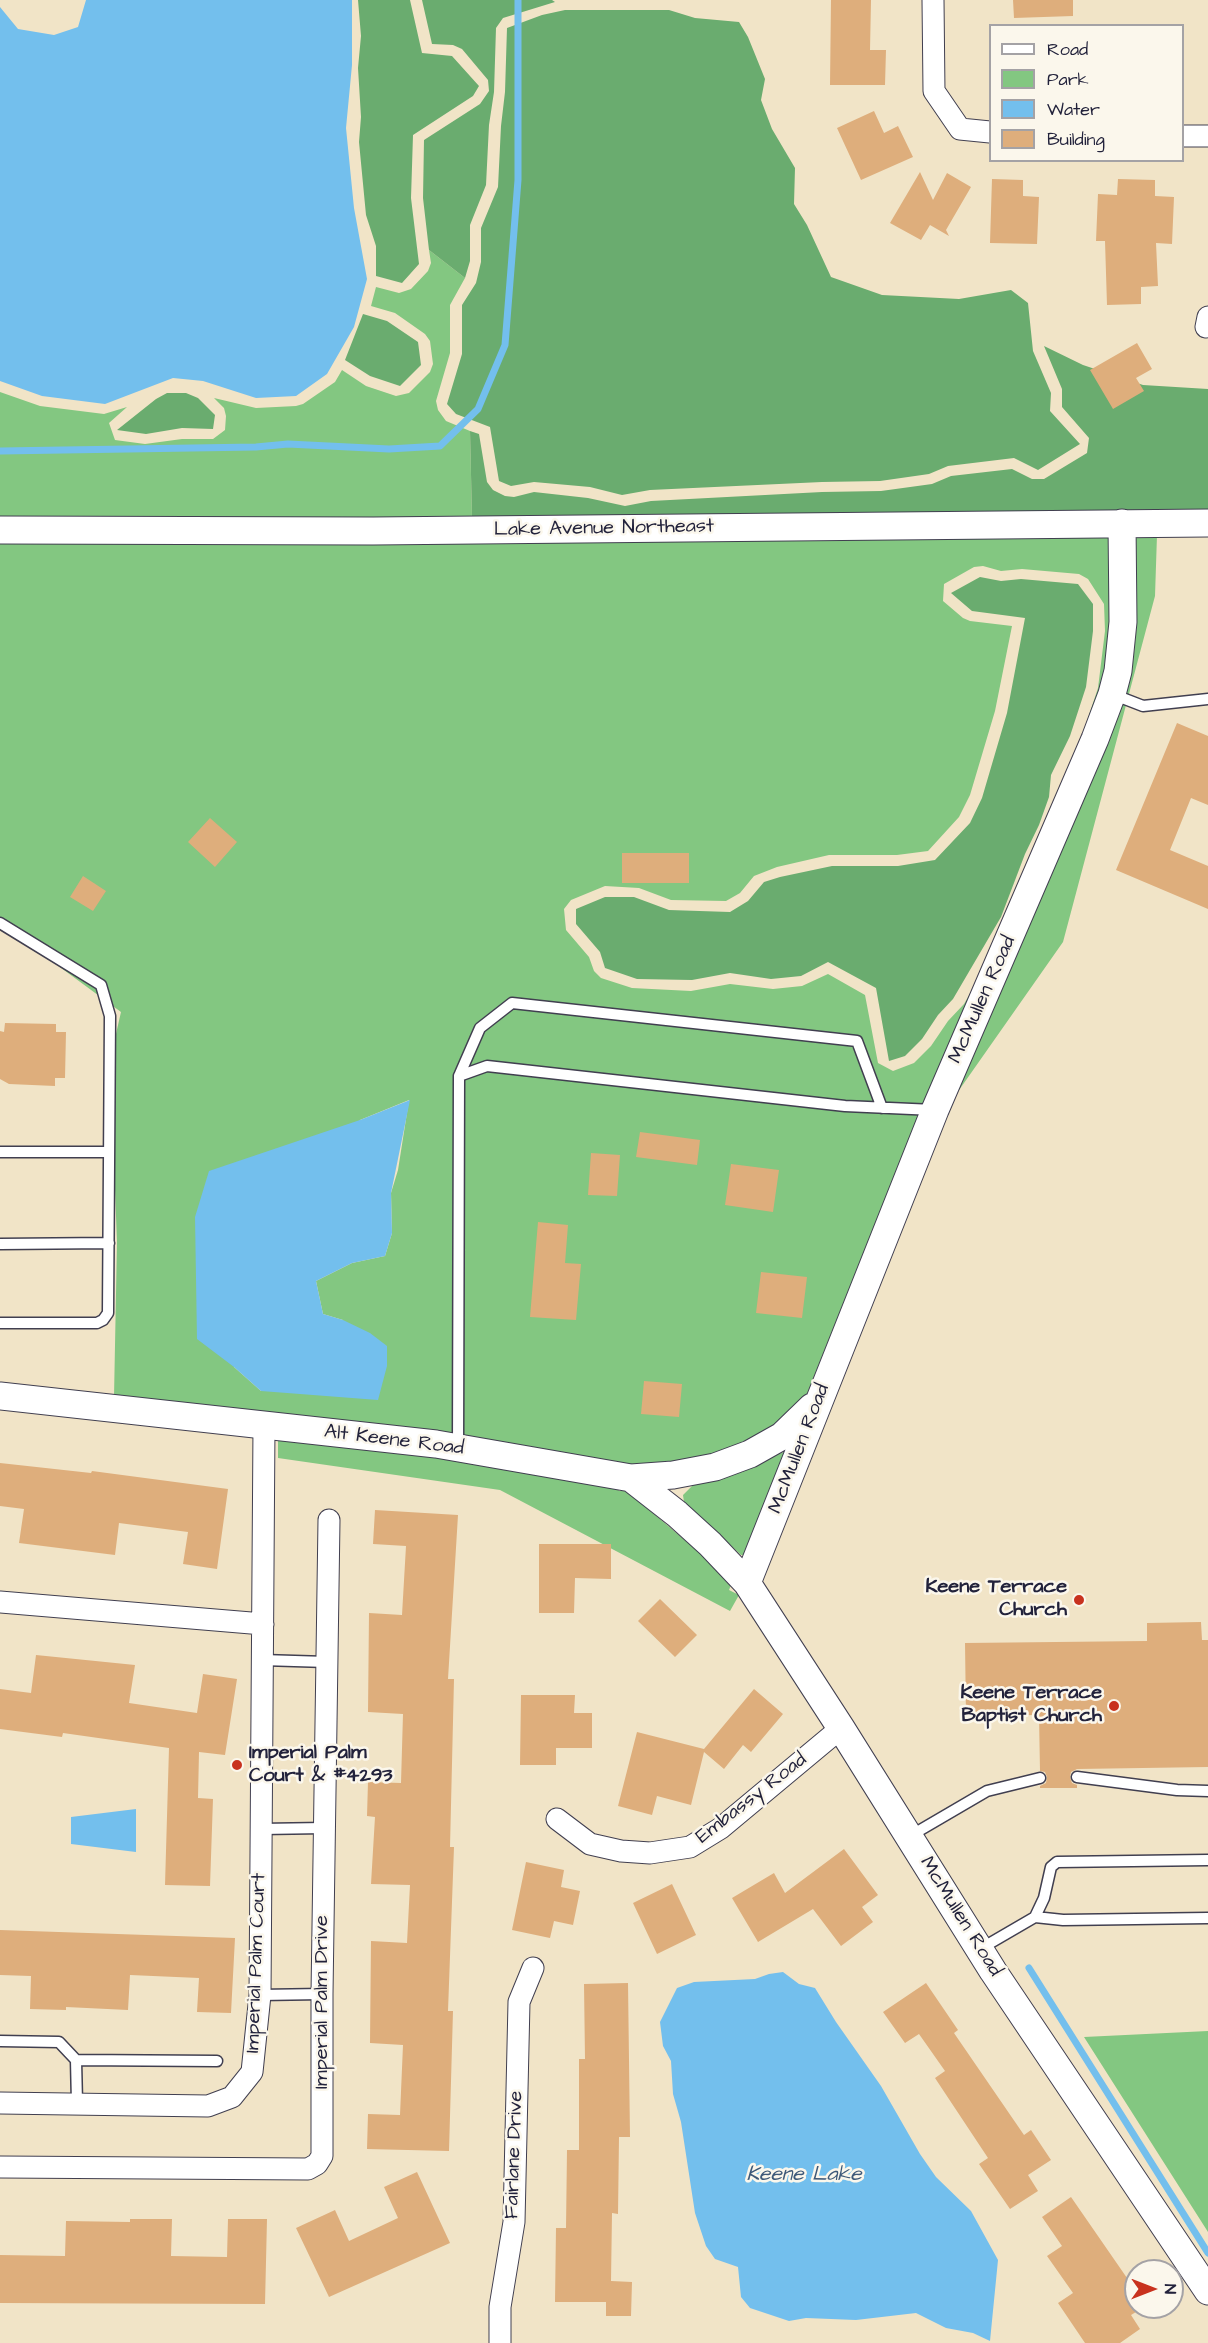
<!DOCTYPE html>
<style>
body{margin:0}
#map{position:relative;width:1208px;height:2343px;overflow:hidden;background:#f1e4c7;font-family:"Architects Daughter",sans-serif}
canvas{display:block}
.legend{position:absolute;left:989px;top:24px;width:195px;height:138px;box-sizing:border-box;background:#fbf7ec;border:2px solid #a4a2a5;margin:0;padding:8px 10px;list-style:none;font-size:18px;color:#22223b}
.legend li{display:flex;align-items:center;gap:12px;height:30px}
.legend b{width:30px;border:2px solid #a4a2a5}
.north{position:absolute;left:1124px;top:2259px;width:60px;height:60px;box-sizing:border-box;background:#fbf7ec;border:2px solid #a4a2a5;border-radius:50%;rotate:90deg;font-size:16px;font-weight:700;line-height:24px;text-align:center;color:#22223b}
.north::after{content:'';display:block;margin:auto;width:21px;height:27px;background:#c8321e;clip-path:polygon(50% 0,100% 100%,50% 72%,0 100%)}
</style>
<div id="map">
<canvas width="1208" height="2343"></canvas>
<ul class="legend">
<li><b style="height:8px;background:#fff"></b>Road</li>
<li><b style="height:16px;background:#83c781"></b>Park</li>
<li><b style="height:16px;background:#73bfed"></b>Water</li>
<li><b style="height:16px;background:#deae7c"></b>Building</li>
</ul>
<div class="north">N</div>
</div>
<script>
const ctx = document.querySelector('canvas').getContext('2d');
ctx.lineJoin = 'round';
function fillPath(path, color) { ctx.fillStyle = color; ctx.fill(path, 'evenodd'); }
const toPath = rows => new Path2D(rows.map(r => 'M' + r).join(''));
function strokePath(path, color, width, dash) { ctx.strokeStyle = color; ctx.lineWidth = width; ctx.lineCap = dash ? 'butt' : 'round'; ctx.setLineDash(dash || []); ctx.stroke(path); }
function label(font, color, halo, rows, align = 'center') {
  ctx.font = font + ' "Architects Daughter",sans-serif'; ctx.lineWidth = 5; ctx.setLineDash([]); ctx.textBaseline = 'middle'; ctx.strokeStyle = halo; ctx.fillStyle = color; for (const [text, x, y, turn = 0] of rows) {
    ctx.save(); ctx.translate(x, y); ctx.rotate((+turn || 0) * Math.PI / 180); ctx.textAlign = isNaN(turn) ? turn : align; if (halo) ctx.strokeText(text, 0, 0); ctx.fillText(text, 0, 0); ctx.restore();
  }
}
fillPath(toPath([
 [429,250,465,278,450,305,450,353,436,401,438,410,446,421,470,431,472,518,0,518,0,392,40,406,104,414,127,407,109,423,115,440,145,444,182,439,213,439,225,430,226,416,224,408,214,398,256,408,296,406,303,404,335,382,342,370,366,386,396,396,409,393,430,372,433,364,430,341,425,334,395,313,371,306,376,287,399,293,411,289,428,271,431,263],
 [1136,535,1157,535,1155,596,1063,942,957,1093,1108,743,1125,698,1132,672,1137,623],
 [1109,536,1110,621,1104,669,1099,691,1086,724,1098,688,1105,631,1104,604,1088,579,1079,574,1022,569,1001,571,983,566,974,567,944,584,943,601,963,618,970,621,1012,626,995,711,970,795,959,817,928,851,897,855,829,855,777,867,754,876,740,893,726,901,671,900,639,888,605,886,571,900,564,909,566,930,589,957,594,971,601,978,632,988,691,991,730,984,773,989,802,986,828,974,865,995,878,1063,893,1071,914,1063,931,1046,948,1021,964,1004,975,985,922,1106,807,1394,773,1426,744,1443,711,1455,671,1463,632,1465,114,1397,117,1242,110,1060,121,1012,0,923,0,542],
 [409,1100,398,1170,391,1193,392,1233,385,1256,352,1263,316,1281,323,1314,343,1320,261,1391,234,1367,360,1120],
 [278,1440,434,1456,618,1488,619,1491,627,1491,700,1553,731,1585,729,1590,739,1595,730,1611,500,1490,278,1458],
 [787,1451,745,1555,741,1555,684,1502,683,1495,694,1484],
 [1208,2031,1208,2232,1084,2037]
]), '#83c781');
fillPath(toPath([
 [358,0,410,0,422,53,452,56,479,86,473,96,413,135,411,198,419,264,402,283,376,276,376,246,366,215,359,142,361,117,358,68,361,36],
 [422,0,552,0,555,2,503,18,496,28,494,92,489,125,486,185,470,225,470,261,465,278,429,250,423,198,424,140,480,104,489,91,488,80,462,49,453,45,432,44],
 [565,10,669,10,695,18,739,22,748,37,765,79,761,100,772,129,795,168,794,204,807,225,831,277,882,295,959,299,1011,290,1028,303,1033,351,1051,393,1050,411,1080,444,1038,470,1014,458,948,466,929,474,880,481,822,482,650,490,622,495,590,487,534,482,511,486,499,481,490,427,456,414,447,404,462,354,462,305,476,283,481,262,481,228,498,187,501,126,505,92,507,28,542,15],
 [363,314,387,321,418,342,421,365,400,386,370,376,345,360],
 [1044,346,1083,365,1143,385,1208,389,1208,509,472,518,470,431,479,434,487,482,493,490,505,496,514,497,534,492,588,498,625,506,651,501,822,492,881,491,932,484,951,476,1012,469,1032,479,1044,479,1087,453,1089,438,1062,407,1062,389],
 [167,393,186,393,198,398,215,415,213,429,182,428,146,434,117,430,156,399],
 [980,577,1001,581,1021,579,1078,584,1093,604,1093,631,1086,687,1070,736,1051,775,1049,797,1039,825,1025,854,1001,917,953,999,938,1015,922,1039,905,1056,889,1061,876,988,828,962,801,976,771,979,730,973,692,980,637,979,605,968,600,952,576,924,576,909,605,897,634,897,669,910,730,912,748,901,764,882,780,877,832,866,898,866,935,860,970,823,982,798,1007,713,1025,618,972,611,951,593]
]), '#6aac6f');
fillPath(toPath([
 [86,0,352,0,352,65,346,128,354,208,367,279,354,327,327,374,296,396,256,398,203,381,173,378,105,404,42,396,0,381,0,7,18,29,54,35,78,27],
 [410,1100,391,1193,392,1233,385,1256,352,1263,316,1281,323,1314,343,1320,370,1333,387,1346,387,1366,378,1400,261,1391,234,1367,197,1339,195,1217,209,1171,360,1120],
 [136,1809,136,1852,71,1844,71,1817],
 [783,1972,799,1984,815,1988,836,2022,881,2086,920,2154,936,2177,971,2211,998,2260,990,2341,973,2333,946,2328,916,2313,856,2320,806,2318,789,2321,750,2308,741,2297,738,2267,715,2259,706,2246,695,2213,681,2122,673,2094,671,2061,663,2046,660,2022,677,1988,694,1982,755,1979,769,1974]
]), '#73bfed');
strokePath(toPath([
 [0,451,256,447,288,444,389,449,440,446,478,409,505,345,518,180,518,0],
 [1029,1968,1208,2253]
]), '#73bfed', 7);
fillPath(toPath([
 [831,0,871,0,870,50,886,50,885,85,830,85],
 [1013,0,1073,0,1073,16,1014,18],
 [874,111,884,133,898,126,913,157,861,180,837,128],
 [920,172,933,200,947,173,971,187,946,230,949,236,930,225,921,240,890,223],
 [992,179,1023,180,1023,196,1039,197,1037,244,990,243],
 [1118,179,1155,180,1155,196,1174,197,1172,244,1156,243,1158,286,1141,287,1141,304,1107,305,1105,241,1096,241,1098,194,1117,195],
 [1137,343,1152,369,1136,378,1144,391,1113,409,1090,370],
 [1177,723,1208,736,1208,805,1191,798,1170,850,1208,866,1208,909,1116,870],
 [210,818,237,842,215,867,188,842],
 [622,853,689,853,689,883,622,883],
 [83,876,106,891,93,911,70,897],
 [5,1023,56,1024,56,1032,66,1032,65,1078,55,1078,55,1086,9,1084,0,1079,0,1031,4,1032],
 [640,1132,700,1140,697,1165,636,1157],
 [591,1153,620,1155,617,1196,588,1195],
 [731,1164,779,1170,773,1212,725,1205],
 [538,1222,568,1225,565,1263,581,1264,576,1320,530,1317],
 [761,1272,807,1277,802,1318,756,1313],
 [644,1381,682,1384,679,1417,641,1414],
 [0,1463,91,1473,92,1471,228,1489,217,1569,183,1564,188,1532,119,1523,115,1555,19,1543,24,1509,0,1506],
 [375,1510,458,1515,448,1679,454,1679,450,1847,454,1847,448,2011,453,2011,449,2151,367,2149,368,2114,400,2115,403,2045,370,2043,371,1941,407,1943,410,1885,371,1884,375,1817,367,1816,368,1782,401,1783,403,1714,368,1712,369,1613,402,1615,406,1546,373,1544],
 [539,1544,611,1544,611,1579,575,1578,574,1613,539,1613],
 [660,1599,697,1635,675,1657,638,1621],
 [1201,1622,1202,1640,1208,1640,1208,1767,1077,1769,1071,1772,1070,1777,1072,1783,1077,1785,1077,1788,1040,1788,1040,1786,1046,1783,1047,1777,1045,1772,1040,1771,1039,1715,966,1716,965,1643,1147,1641,1147,1623],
 [36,1655,135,1665,129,1703,197,1713,203,1674,237,1679,225,1755,199,1752,198,1798,213,1799,210,1886,165,1885,169,1748,63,1733,62,1737,0,1729,0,1689,31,1693],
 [754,1689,783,1714,751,1752,743,1745,724,1769,704,1752,691,1805,657,1796,652,1815,618,1806,637,1732,704,1749],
 [521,1695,575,1695,574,1713,592,1713,592,1748,556,1748,556,1765,520,1765],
 [844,1849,878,1895,862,1907,873,1922,841,1946,813,1909,758,1942,732,1898,774,1873,785,1893],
 [526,1862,564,1870,561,1887,580,1891,573,1925,554,1921,550,1938,512,1930],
 [672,1884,696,1935,657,1954,633,1903],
 [0,1930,235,1938,231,2013,197,2012,199,1978,130,1975,128,2010,66,2007,66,2010,30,2009,31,1976,0,1975],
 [628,1983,630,2137,619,2137,618,2214,612,2213,611,2281,632,2282,631,2316,606,2316,606,2302,555,2302,556,2228,566,2228,567,2150,579,2150,579,2059,585,2059,584,1984],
 [926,1983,958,2030,954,2033,1024,2135,1031,2130,1051,2160,1028,2175,1038,2191,1010,2209,979,2164,988,2158,935,2078,945,2071,919,2034,905,2043,883,2012],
 [417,2172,450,2243,329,2297,296,2228,335,2210,349,2241,398,2218,384,2187],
 [1071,2197,1136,2291,1136,2312,1131,2315,1140,2329,1120,2343,1085,2343,1058,2303,1073,2293,1047,2256,1062,2246,1042,2217],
 [130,2219,172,2219,171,2256,227,2257,228,2219,267,2219,265,2304,0,2303,0,2255,65,2256,66,2221,130,2222]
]), '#deae7c');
const service = toPath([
 [1112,694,1143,706,1208,699],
 [0,923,101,985,110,1016,108,1313,103,1320,97,1323,0,1323],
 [459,1076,480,1028,512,1003,857,1041,882,1108],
 [0,1152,109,1152],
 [0,1244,109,1243],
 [458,1448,459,1076,487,1066,845,1106,934,1110],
 [262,1660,327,1662],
 [1077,1777,1177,1790,1208,1791],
 [261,1829,324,1828],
 [910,1836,987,1791,1040,1778],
 [1035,1917,1063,1920,1208,1918],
 [980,1949,1035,1917,1044,1898,1051,1867,1057,1862,1208,1860],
 [260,1995,322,1994],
 [0,2041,59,2042,76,2060,217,2061],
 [76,2060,77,2103]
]);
const minor = toPath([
 [933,0,934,91,960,129,990,132],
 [1182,136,1208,136],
 [1206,327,1208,317],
 [0,1602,263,1624],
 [557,1819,590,1844,621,1851,650,1853,690,1847,721,1828,841,1728],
 [0,2103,208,2106,232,2097,252,2072,260,1995,264,1426],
 [0,2167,308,2169,317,2164,322,2156,322,1994,329,1520],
 [500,2343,500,2307,514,2222,519,2002,533,1968]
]);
const tertiary = toPath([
 [0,530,373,531,1208,523],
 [0,1396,436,1444,631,1478,677,1514,710,1544,747,1583,841,1728,993,1971,1208,2291],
 [631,1478,673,1475,715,1467,750,1454,782,1436,812,1407],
 [747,1583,935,1110,1095,739,1112,694,1118,671,1123,622,1122,523]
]);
strokePath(service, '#413f50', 13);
strokePath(minor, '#413f50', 23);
strokePath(tertiary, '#413f50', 29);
strokePath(service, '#fff', 10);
strokePath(minor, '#fff', 21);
strokePath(tertiary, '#fff', 27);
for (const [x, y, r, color] of [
 [1079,1600,6,"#c8321e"],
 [1114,1706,6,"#c8321e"],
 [237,1765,6,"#c8321e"]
]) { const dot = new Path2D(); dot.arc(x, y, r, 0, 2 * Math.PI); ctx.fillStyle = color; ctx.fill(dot); strokePath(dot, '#fbf7ec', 2); }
label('20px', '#22223b', '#fbf7ec', [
 ["Lake Avenue Northeast",604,529,-1],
 ["McMullen Road",983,1000,-66],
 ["Alt Keene Road",394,1441,7],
 ["McMullen Road",800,1449,-69],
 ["Embassy Road",752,1799,-38],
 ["McMullen Road",960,1917,58],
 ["Imperial Palm Court",257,1963,-88],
 ["Imperial Palm Drive",323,2002,-90],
 ["Fairlane Drive",515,2155,-88]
]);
label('bold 20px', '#22223b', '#fbf7ec', [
 ["Keene Terrace",1067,1588],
 ["Church",1067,1611],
 ["Keene Terrace",1102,1694],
 ["Baptist Church",1102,1717],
 ["Imperial Palm",249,1754,"left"],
 ["Court & #4293",249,1777,"left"]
], 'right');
label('italic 21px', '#3e5979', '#fbf7ec', [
 ["Keene Lake",804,2176]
]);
</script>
